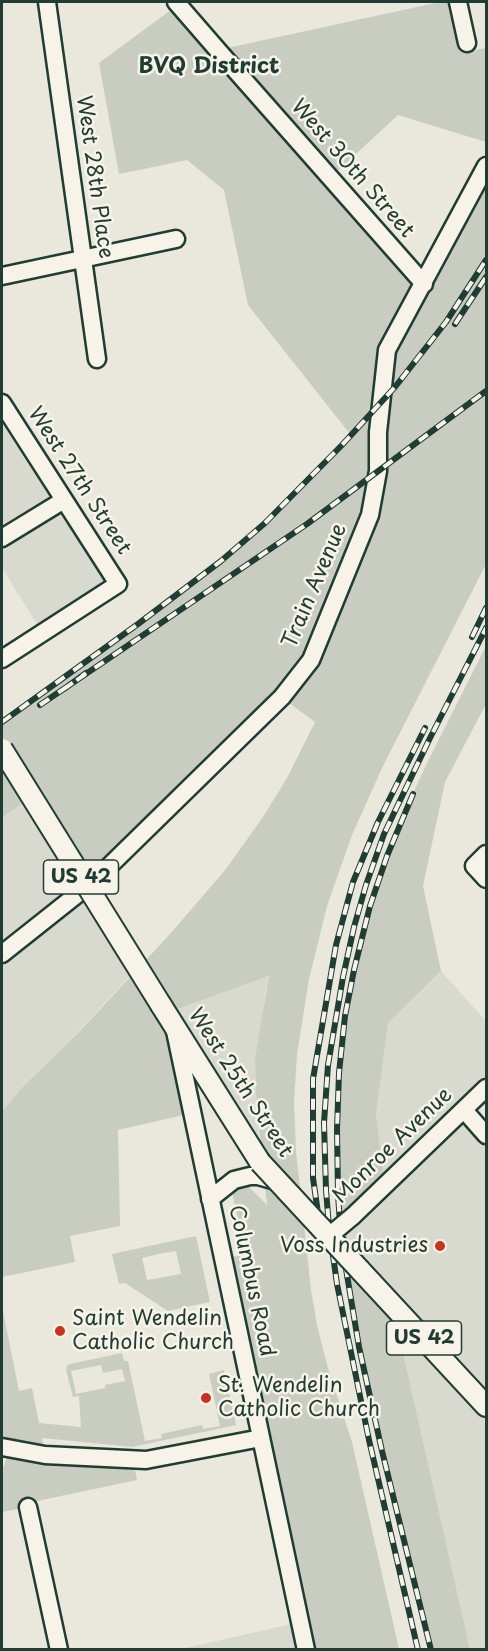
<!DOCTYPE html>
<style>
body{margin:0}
#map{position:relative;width:488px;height:1651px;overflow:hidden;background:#eae8dd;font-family:"Playpen Sans",sans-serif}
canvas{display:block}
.frame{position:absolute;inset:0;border:3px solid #1f3d34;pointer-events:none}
</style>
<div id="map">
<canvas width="488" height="1651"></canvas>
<div class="frame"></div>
</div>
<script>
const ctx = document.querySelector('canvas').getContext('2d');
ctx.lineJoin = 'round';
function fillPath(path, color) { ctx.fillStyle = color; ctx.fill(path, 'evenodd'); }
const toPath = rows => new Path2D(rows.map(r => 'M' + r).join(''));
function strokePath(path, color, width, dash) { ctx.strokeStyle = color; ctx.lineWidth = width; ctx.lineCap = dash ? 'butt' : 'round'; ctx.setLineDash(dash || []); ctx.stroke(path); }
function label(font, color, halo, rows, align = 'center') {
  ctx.font = font + ' "Playpen Sans",sans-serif'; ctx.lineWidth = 5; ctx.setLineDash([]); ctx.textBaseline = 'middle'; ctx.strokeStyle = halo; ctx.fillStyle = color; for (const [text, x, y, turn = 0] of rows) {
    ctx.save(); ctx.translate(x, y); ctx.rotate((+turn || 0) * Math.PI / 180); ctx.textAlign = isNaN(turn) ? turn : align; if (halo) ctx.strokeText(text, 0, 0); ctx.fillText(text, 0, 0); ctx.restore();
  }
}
fillPath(toPath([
 [10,417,118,584,42,632,2,568,2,422],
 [31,797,137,968,2,1114,2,818],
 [441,971,486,1021,486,1089,466,1109,486,1132,486,1649,470,1649,392,1304,329,1236,385,1185,376,1115,388,1023],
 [269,976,265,995,257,1111,260,1162,166,1013],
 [300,1622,306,1649,181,1650,181,1649]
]), '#d9dacf');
fillPath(toPath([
 [440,2,458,2,469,51,486,48,486,142,398,115,330,178,424,284,486,166,486,564,383,766,352,835,327,906,309,979,297,1054,294,1102,296,1151,311,1290,317,1325,328,1368,352,1442,399,1649,306,1649,223,1258,246,1255,232,1192,247,1185,267,1205,257,1111,255,1059,269,976,166,1013,192,1113,118,1130,120,1226,70,1236,75,1262,2,1277,2,1112,21,1089,78,1033,170,934,226,869,263,817,287,778,315,722,282,698,94,881,31,797,2,818,2,721,94,657,221,561,291,495,350,434,248,305,224,190,187,160,119,174,99,63,179,4,218,50],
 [486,646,486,704,445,782,423,886,441,971,388,1023,376,1115,385,1185,340,1227,337,1129,339,1073,345,1016,354,970,370,906,387,856,409,802,427,763],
 [196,1236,210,1302,168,1311,125,1283,119,1284,112,1254],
 [176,1251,181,1274,147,1280,142,1258,158,1254],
 [343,1251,392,1304,470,1649,431,1649,369,1394,359,1347],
 [2,1306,19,1391,32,1388,39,1423,81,1427,79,1396,73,1397,66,1370,67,1366,70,1364,122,1353,124,1361,128,1361,145,1441,162,1438,161,1434,202,1425,203,1429,220,1426,209,1374,224,1370,236,1425,132,1447,42,1438,45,1455,133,1460,137,1480,28,1503,28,1507,2,1512,2,1471,10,1450,2,1447],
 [101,1365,103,1373,122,1369,125,1381,105,1385,105,1388,76,1394,71,1371]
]), '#c8ccc1');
const minor = toPath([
 [47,2,97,359],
 [176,2,222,55,424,284],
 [458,2,467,43],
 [2,276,176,239],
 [2,403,118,584,2,659],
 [2,538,64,500],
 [486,854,474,866,486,879],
 [2,954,94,881,282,697,311,660,370,515,378,471,378,432,387,350,486,166],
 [175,1031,306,1650],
 [464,1110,486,1135],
 [210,1199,234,1180,250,1176,258,1176,279,1182],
 [353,1216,486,1088],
 [2,1447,45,1455,146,1460,261,1438],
 [28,1507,59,1650]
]);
const major = toPath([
 [161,1005,260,1162],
 [360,1270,486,1406]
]);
strokePath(minor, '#1f3d34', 21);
strokePath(major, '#1f3d34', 24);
strokePath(minor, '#f7f3e8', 16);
strokePath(major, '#f7f3e8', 20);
const rail = toPath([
 [455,324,486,277],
 [472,637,486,608],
 [64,689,86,673],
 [40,705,307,524,486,391],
 [2,722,138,624,221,561,265,523,342,445,395,387,446,322,486,260],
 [413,794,387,856,370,906,354,970,345,1016,339,1073,337,1129,338,1194,341,1239,359,1347,382,1451,431,1650],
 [322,1241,313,1178,313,1079,336,945,353,882,378,822,425,728],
 [418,1650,369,1440,337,1284,329,1227,326,1190,324,1123,328,1065,343,977,354,927,366,885,384,834,430,738,486,628]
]);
strokePath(rail, '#1f3d34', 6);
strokePath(rail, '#f7f3e8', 4, [11]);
const minorBridge = toPath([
 [329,1236,353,1216]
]);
const majorBridge = toPath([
 [2,749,161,1005],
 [260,1162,360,1270]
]);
strokePath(minorBridge, '#1f3d34', 21, []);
strokePath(majorBridge, '#1f3d34', 24, []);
strokePath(minorBridge, '#f7f3e8', 16);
strokePath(majorBridge, '#f7f3e8', 20);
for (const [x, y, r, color] of [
 [440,1246,6,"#c8321e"],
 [60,1331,6,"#c8321e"],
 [206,1398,6,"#c8321e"]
]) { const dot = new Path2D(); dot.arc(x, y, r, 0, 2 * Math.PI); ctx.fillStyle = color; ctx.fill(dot); strokePath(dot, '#f7f3e8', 2); }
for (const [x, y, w] of [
 [81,877,75],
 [424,1338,75]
]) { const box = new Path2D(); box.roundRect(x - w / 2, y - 17, w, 34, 4.5); ctx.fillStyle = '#f7f3e8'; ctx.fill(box); strokePath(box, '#1f3d34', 1.5); }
label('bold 20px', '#1f3d34', null, [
 ["US 42",81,877],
 ["US 42",424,1338]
]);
label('21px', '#1f3d34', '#f7f3e8', [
 ["West 30th Street",352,169,49],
 ["West 28th Place",94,177,82],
 ["West 27th Street",79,481,57],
 ["Train Avenue",315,586,-67],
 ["West 25th Street",240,1083,57],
 ["Monroe Avenue",393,1146,-44],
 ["Columbus Road",251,1281,78]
]);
label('21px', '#1f3d34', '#f7f3e8', [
 ["Voss Industries",428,1246,"right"],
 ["Saint Wendelin",72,1319],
 ["Catholic Church",72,1343],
 ["St. Wendelin",218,1386],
 ["Catholic Church",218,1410]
], 'left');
label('bold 22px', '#1f3d34', '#f7f3e8', [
 ["BVQ District",209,67]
]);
</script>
